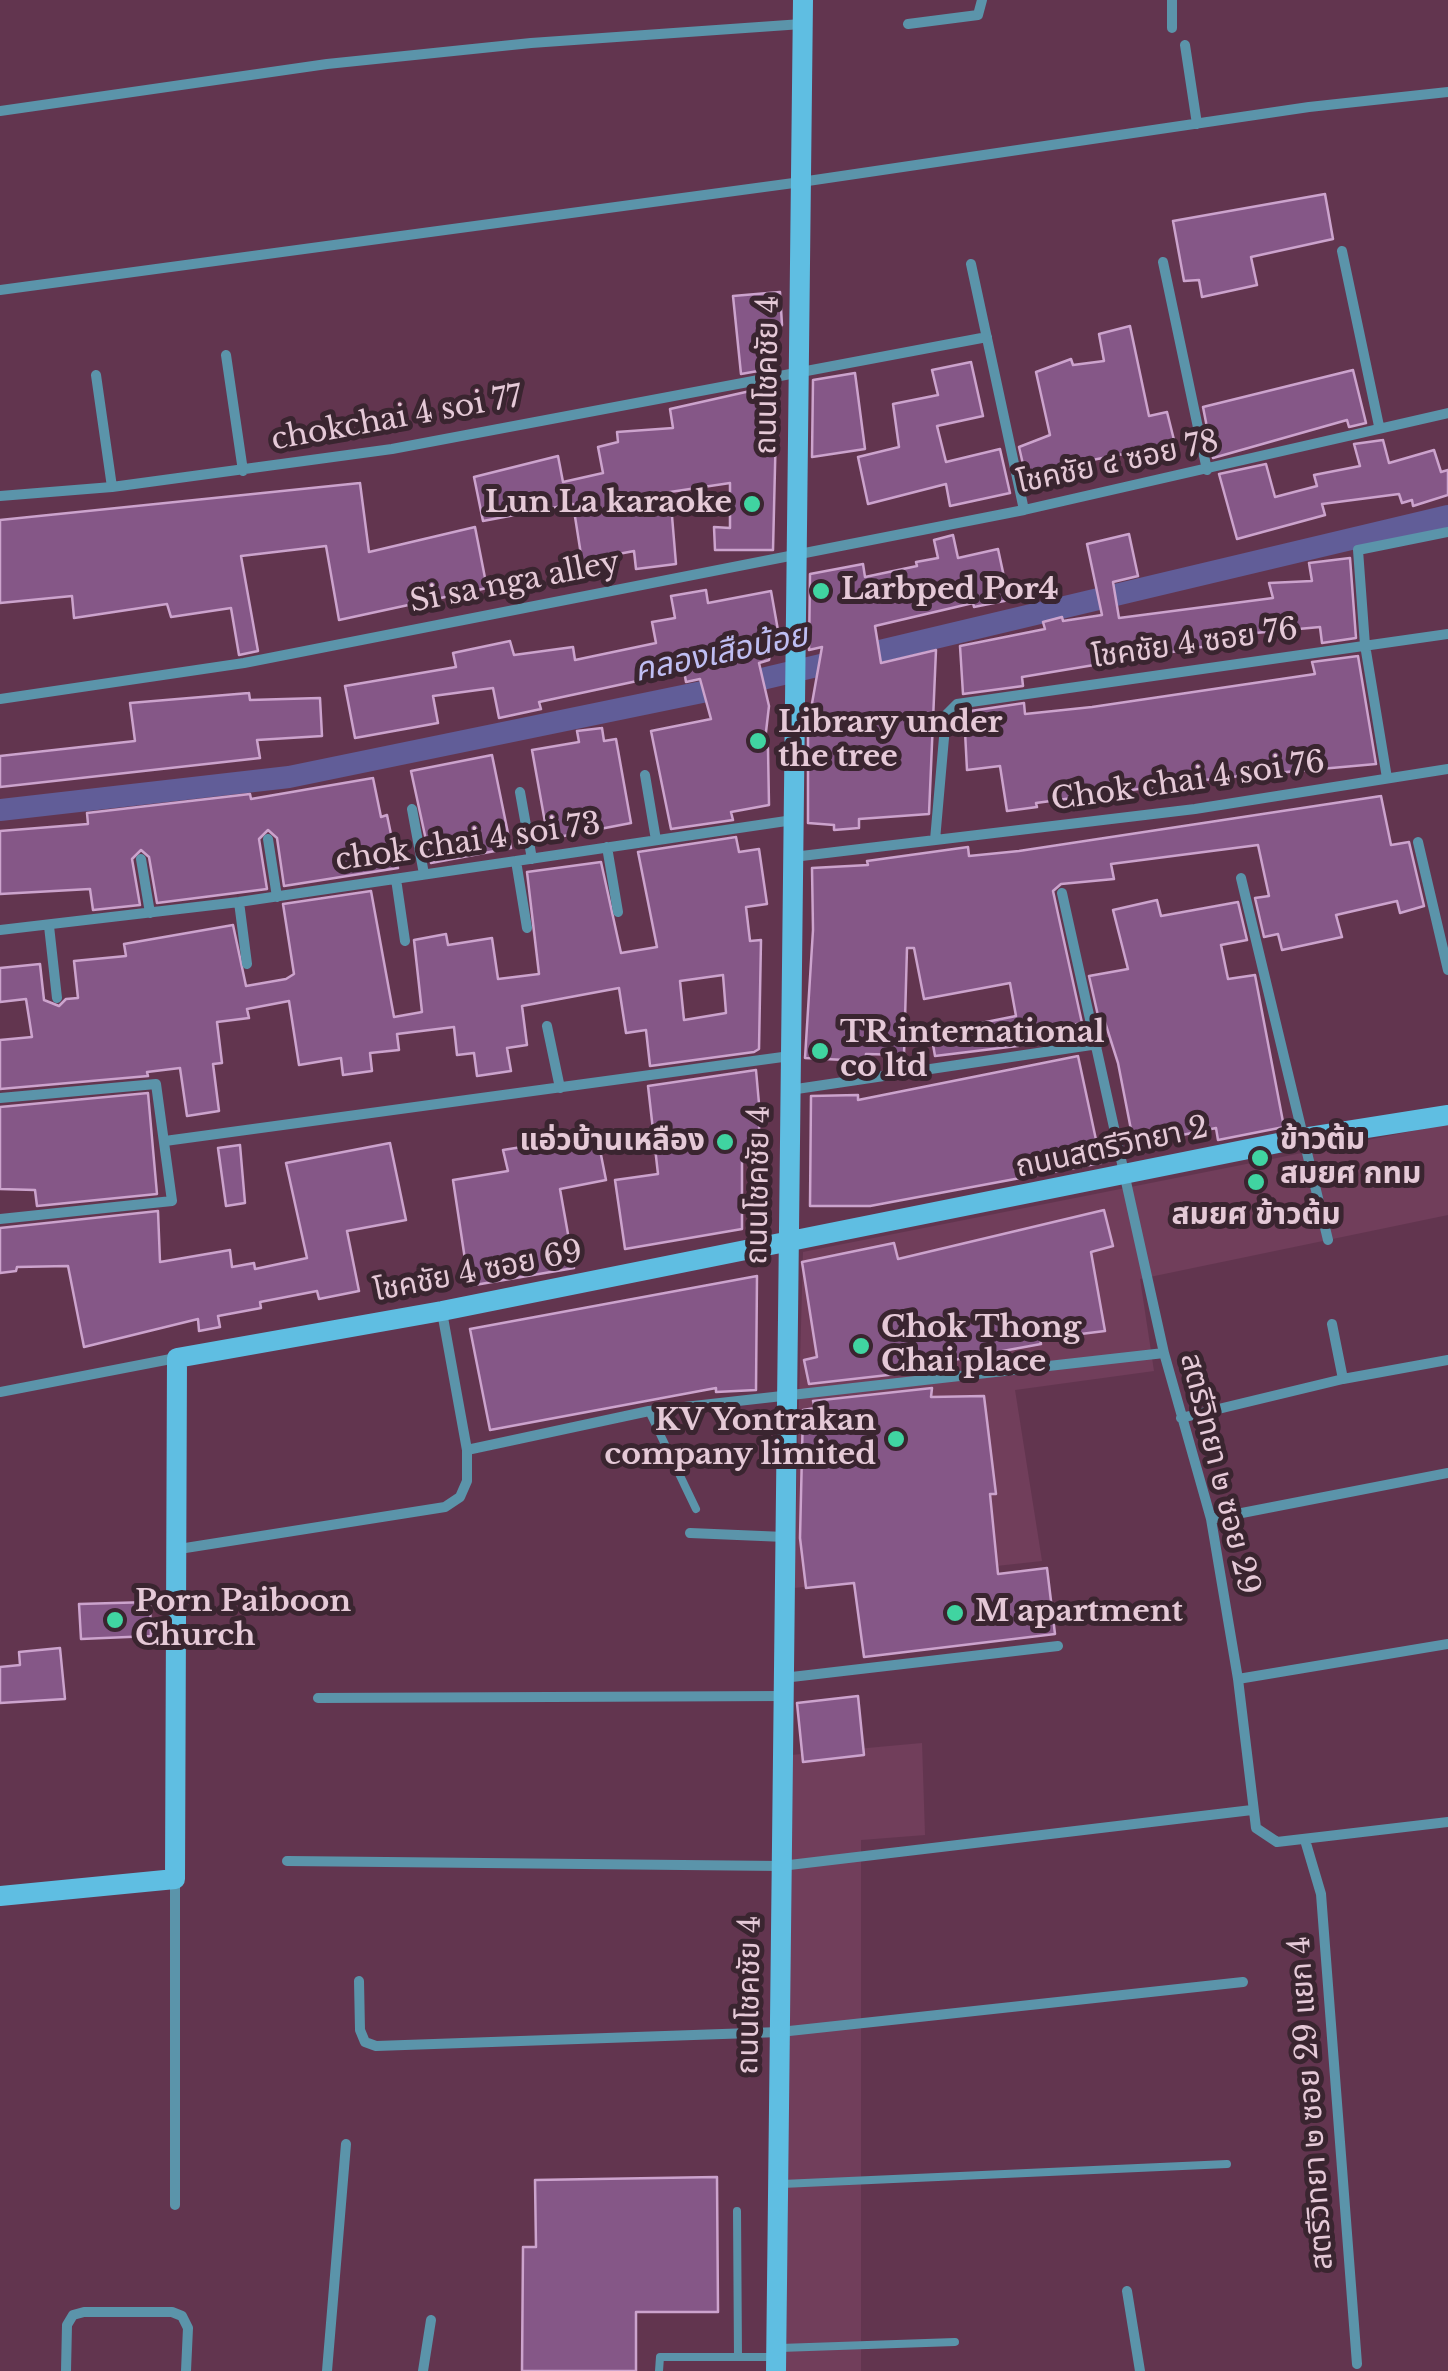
<!DOCTYPE html>
<meta charset="utf-8">
<style>
body{margin:0}
canvas{display:block;background:#62354f}
</style>
<canvas width="1448" height="2371"></canvas>
<script>
const ctx = document.querySelector('canvas').getContext('2d');
ctx.lineJoin = 'round';
function fillPath(path, color) { ctx.fillStyle = color; ctx.fill(path, 'evenodd'); }
const toPath = rows => new Path2D(rows.map(r => 'M' + r).join(''));
function strokePath(path, color, width, dash) { ctx.strokeStyle = color; ctx.lineWidth = width; ctx.lineCap = dash ? 'butt' : 'round'; ctx.setLineDash(dash || []); ctx.stroke(path); }
function label(font, color, halo, rows, align = 'center') {
  ctx.font = font + ' "Libre Baskerville","Noto Sans Thai",serif'; ctx.lineWidth = 10; ctx.setLineDash([]); ctx.textBaseline = 'middle'; ctx.strokeStyle = halo; ctx.fillStyle = color; for (const [text, x, y, turn = 0] of rows) {
    ctx.save(); ctx.translate(x, y); ctx.rotate((+turn || 0) * Math.PI / 180); ctx.textAlign = isNaN(turn) ? turn : align; if (halo) ctx.strokeText(text, 0, 0); ctx.fillText(text, 0, 0); ctx.restore();
  }
}
fillPath(toPath([
 [1448,1124,1448,1215,1140,1279,1154,1371,1015,1390,1042,1561,794,1588,803,1252],
 [922,1743,925,1835,861,1840,861,2371,786,2371,791,1755]
]), '#713e5b');
strokePath(toPath([
 [0,810,289,777,741,684,1448,516]
]), '#615d98', 22);
const building = toPath([
 [1325,194,1333,239,1251,257,1257,285,1202,297,1199,280,1184,281,1173,221,1325,194],
 [780,292,782,325,770,336,769,352,758,371,741,374,733,296,780,292],
 [1130,326,1149,416,1167,412,1175,444,1025,473,1019,447,1050,435,1036,372,1071,359,1073,365,1104,361,1099,334,1130,326],
 [971,362,983,416,937,426,946,462,1000,449,1010,493,950,506,946,484,868,504,858,457,899,447,893,404,938,395,932,370,971,362],
 [1353,370,1366,423,1349,427,1347,420,1213,458,1203,407,1353,370],
 [855,373,865,449,812,457,813,380,855,373],
 [777,385,773,550,715,550,714,527,730,528,730,483,670,492,676,564,636,569,634,551,582,561,573,504,483,521,474,477,558,456,563,482,603,473,598,447,618,442,617,432,673,428,670,409,777,385],
 [1383,440,1389,463,1434,450,1441,472,1448,470,1448,495,1413,506,1412,500,1402,503,1399,494,1322,504,1325,515,1237,539,1219,474,1266,464,1275,497,1317,486,1314,475,1360,466,1354,444,1383,440],
 [360,483,369,552,475,527,487,588,339,620,326,546,241,556,258,651,239,655,231,608,171,617,167,604,74,618,72,596,0,603,0,520,360,483],
 [1129,534,1138,576,1113,582,1119,618,1273,598,1269,583,1312,581,1309,563,1350,558,1356,638,1322,643,1320,627,1212,637,1214,645,1022,677,1023,686,963,694,960,646,1045,629,1043,622,1062,617,1063,621,1102,615,1087,544,1129,534],
 [953,535,958,558,998,549,1009,600,974,607,973,603,875,626,881,663,936,650,929,814,859,819,859,828,834,830,834,825,808,823,808,726,822,647,809,650,810,574,863,564,865,577,917,566,916,562,938,558,934,540,953,535],
 [706,590,708,603,771,591,779,636,774,636,769,660,759,663,769,706,764,749,768,748,769,805,731,812,733,820,671,829,651,731,711,719,700,679,686,682,684,671,539,702,541,709,499,718,493,688,433,696,438,723,355,738,345,686,456,667,453,653,510,641,514,655,573,647,575,660,656,643,652,622,675,618,671,596,706,590],
 [1358,656,1376,764,1220,778,1036,803,1037,807,1007,811,1000,766,967,770,964,712,1024,703,1025,714,1092,707,1315,674,1312,662,1358,656],
 [249,693,250,700,320,698,322,736,257,740,260,758,0,787,0,756,135,741,130,703,249,693],
 [602,728,604,741,616,739,631,823,548,839,532,750,579,742,577,731,602,728],
 [492,755,511,848,431,863,411,771,492,755],
 [373,778,381,817,387,815,398,868,284,886,277,838,268,830,259,839,267,889,157,903,149,857,141,850,132,859,140,905,93,910,90,889,0,894,0,831,88,824,87,813,250,794,251,799,373,778],
 [1381,796,1391,845,1409,842,1424,906,1400,913,1397,901,1336,915,1342,937,1282,950,1278,934,1264,937,1255,898,1269,896,1258,845,1111,864,1114,879,1061,884,1053,891,1082,1023,1072,1025,1075,1039,935,1056,931,1033,1016,1016,1010,983,924,999,914,948,907,948,904,1055,866,1054,865,1061,805,1058,813,930,812,868,868,865,867,861,968,847,969,856,1019,851,1381,796],
 [736,837,739,852,759,849,767,904,746,907,750,941,761,940,759,1049,754,1052,650,1066,646,1030,626,1033,619,988,522,1006,527,1045,507,1048,511,1071,477,1076,474,1053,457,1055,454,1027,397,1034,399,1050,370,1053,372,1071,343,1075,341,1058,299,1065,289,1001,247,1009,249,1018,217,1022,222,1063,213,1064,219,1111,187,1116,180,1068,147,1072,148,1076,0,1089,0,1040,32,1037,26,999,0,1002,0,968,40,964,44,1000,59,1006,66,999,78,998,74,961,126,956,124,944,233,925,246,986,286,979,294,974,283,904,371,891,394,1017,422,1012,414,940,446,934,448,945,492,938,498,979,539,974,527,872,601,862,621,953,657,947,638,852,736,837],
 [723,975,726,1013,684,1020,680,981,723,975],
 [1157,900,1161,916,1238,902,1247,940,1221,945,1228,979,1255,975,1284,1127,1218,1140,1216,1128,1134,1145,1118,1063,1104,1019,1099,1020,1089,976,1128,969,1113,910,1157,900],
 [1078,1056,1101,1163,870,1206,810,1206,811,1096,858,1095,858,1100,1078,1056],
 [756,1070,760,1115,757,1159,742,1161,742,1229,625,1249,615,1180,658,1174,648,1086,756,1070],
 [148,1093,157,1194,37,1206,35,1190,0,1189,0,1107,148,1093],
 [597,1135,606,1180,560,1189,574,1268,469,1286,453,1180,508,1171,503,1150,597,1135],
 [390,1143,406,1220,347,1231,359,1291,319,1299,317,1291,260,1302,261,1308,218,1316,220,1327,199,1331,198,1319,84,1347,68,1266,17,1267,16,1271,0,1273,0,1228,158,1211,160,1262,230,1250,232,1267,254,1263,255,1269,307,1258,286,1163,390,1143],
 [240,1145,245,1203,226,1206,218,1148,240,1145],
 [1104,1210,1113,1246,1091,1252,1105,1331,1040,1339,1041,1344,932,1364,932,1370,809,1384,804,1360,817,1357,802,1262,894,1243,898,1259,1104,1210],
 [757,1276,756,1390,716,1392,716,1388,490,1430,470,1329,757,1276],
 [932,1388,931,1397,984,1396,996,1494,990,1494,998,1574,1047,1568,1055,1634,864,1657,854,1583,806,1588,800,1538,803,1410,815,1408,813,1401,932,1388],
 [150,1602,151,1636,81,1639,79,1604,150,1602],
 [60,1648,65,1699,0,1703,0,1667,20,1665,19,1652,60,1648],
 [858,1696,864,1755,803,1762,797,1703,858,1696],
 [717,2177,718,2312,636,2312,636,2371,522,2371,523,2247,536,2247,535,2180,717,2177]
]);
fillPath(building, '#855787');
strokePath(building, '#cca3cd', 2.5);
strokePath(toPath([
 [649,1411,696,1509],
 [782,2184,1227,2164],
 [737,2211,738,2357],
 [780,2348,955,2342],
 [659,2371,660,2357,776,2357]
]), '#5b94aa', 8);
strokePath(toPath([
 [908,24,978,15,982,0],
 [1172,28,1172,0],
 [1185,45,1197,124],
 [0,111,327,64,531,43,802,24],
 [1342,251,1379,426],
 [1163,262,1207,470],
 [971,264,1024,510],
 [0,290,801,182,1309,107,1448,92],
 [226,355,243,471],
 [96,375,112,487],
 [0,496,112,487,392,449,987,337],
 [0,699,244,663,1024,510,1448,413],
 [645,775,656,840],
 [1387,778,1365,645,1358,550,1448,532],
 [520,792,532,859],
 [412,809,424,874],
 [268,839,277,897],
 [935,840,946,715,957,704,1448,634],
 [1418,842,1448,970],
 [607,847,618,912],
 [793,857,1195,809,1448,769],
 [141,859,150,913],
 [516,861,527,928],
 [1241,878,1328,1240],
 [396,879,405,941],
 [1062,893,1164,1353,1211,1519,1238,1679,1256,1828,1277,1842,1448,1822],
 [239,902,247,964],
 [49,926,57,998],
 [0,930,239,902,793,820],
 [547,1026,560,1088],
 [790,1090,1098,1044],
 [0,1098,156,1084,172,1201,0,1219],
 [165,1141,790,1056],
 [1332,1324,1343,1379],
 [0,1392,176,1358],
 [1181,1418,1343,1379,1448,1360],
 [467,1450,649,1411,1164,1353],
 [1211,1519,1448,1473],
 [690,1533,785,1537],
 [179,1549,445,1507,460,1497,467,1481,467,1450,442,1312],
 [783,1678,1058,1646],
 [1238,1679,1448,1644],
 [318,1698,783,1696],
 [1305,1840,1321,1894,1357,2364],
 [287,1861,781,1866,1252,1810],
 [175,1880,175,2205],
 [359,1981,360,2030,365,2042,376,2046,780,2032,1243,1982],
 [1127,2291,1140,2371],
 [66,2371,67,2325,73,2315,84,2312,172,2312,182,2316,188,2328,186,2371],
 [327,2371,346,2144],
 [423,2371,431,2320]
]), '#5b94aa', 10);
strokePath(toPath([
 [0,1896,175,1879,177,1358,442,1311,1303,1138,1448,1115],
 [776,2371,803,0]
]), '#5fbee2', 20);
for (const [x, y, r, color] of [
 [752,504,10,"#40d4a1"],
 [821,591,10,"#40d4a1"],
 [758,741,10,"#40d4a1"],
 [820,1051,10,"#40d4a1"],
 [725,1142,10,"#40d4a1"],
 [1260,1158,10,"#40d4a1"],
 [1256,1182,10,"#40d4a1"],
 [861,1346,10,"#40d4a1"],
 [896,1439,10,"#40d4a1"],
 [955,1613,10,"#40d4a1"],
 [115,1620,10,"#40d4a1"]
]) { const dot = new Path2D(); dot.arc(x, y, r, 0, 2 * Math.PI); ctx.fillStyle = color; ctx.fill(dot); strokePath(dot, '#3a2530', 4); }
label('30px', '#e5c9d7', '#3a2530', [
 ["ถนนโชคชัย 4",768,375,-89],
 ["chokchai 4 soi 77",397,419,-10],
 ["โชคชัย ๔ ซอย 78",1118,463,-12],
 ["Si sa nga alley",515,583,-11],
 ["โชคชัย 4 ซอย 76",1195,644,-8],
 ["Chok chai 4 soi 76",1188,782,-8],
 ["chok chai 4 soi 73",468,843,-8],
 ["ถนนสตรีวิทยา 2",1112,1148,-12],
 ["ถนนโชคชัย 4",759,1185,-89],
 ["โชคชัย 4 ซอย 69",478,1272,-11],
 ["สตรีวิทยา ๒ ซอย 29",1219,1474,76],
 ["ถนนโชคชัย 4",750,1995,-89],
 ["สตรีวิทยา ๒ ซอย 29 แยก 4",1312,2103,-94]
]);
label('bold 30px', '#e5c9d7', '#3a2530', [
 ["Lun La karaoke",732,504,"right"],
 ["Larbped Por4",841,591],
 ["Library under",778,724],
 ["the tree",778,758],
 ["TR international",840,1034],
 ["co ltd",840,1068],
 ["ข้าวต้ม",1280,1141],
 ["สมยศ กทม",1280,1175],
 ["แอ่วบ้านเหลือง",705,1142,"right"],
 ["สมยศ ข้าวต้ม",1256,1216,"center"],
 ["Chok Thong",881,1329],
 ["Chai place",881,1363],
 ["KV Yontrakan",876,1422,"right"],
 ["company limited",876,1456,"right"],
 ["Porn Paiboon",135,1603],
 ["Church",135,1637],
 ["M apartment",975,1613]
], 'left');
label('italic 32px', '#bfbef3', '#3a2530', [
 ["คลองเสือน้อย",721,654,-12]
]);
</script>
